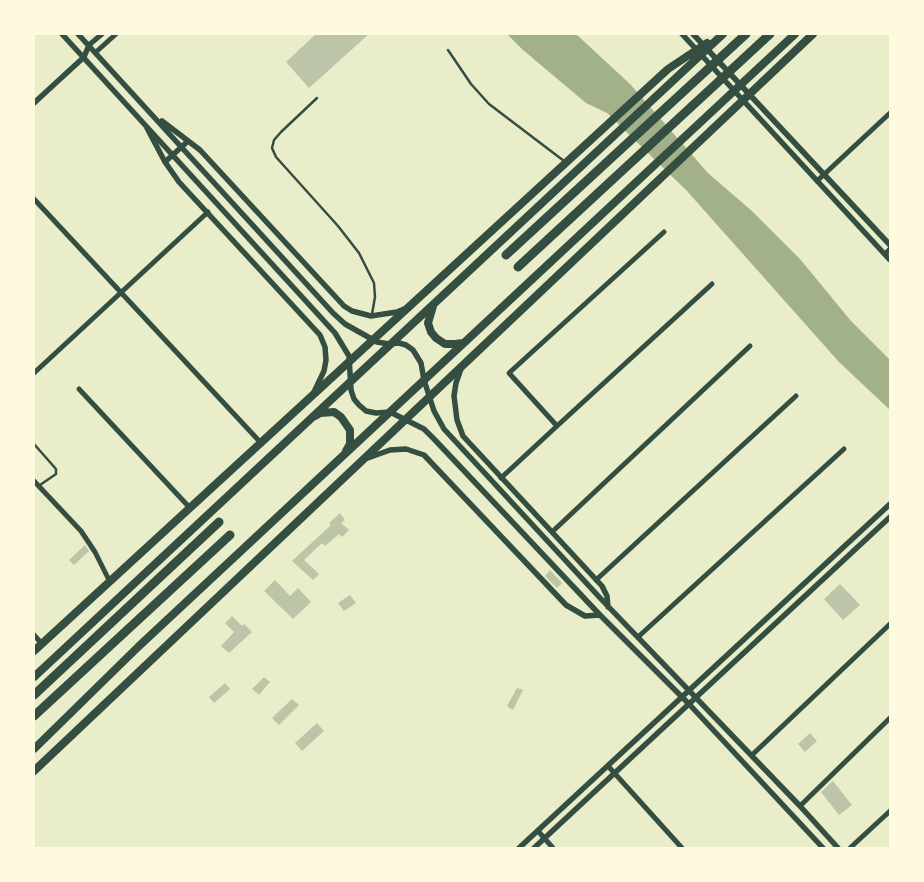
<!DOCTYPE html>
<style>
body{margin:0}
#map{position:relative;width:924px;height:882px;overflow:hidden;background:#e9edc9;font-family:"Nunito Sans",sans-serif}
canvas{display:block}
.frame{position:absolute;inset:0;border:35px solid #fefae0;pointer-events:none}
</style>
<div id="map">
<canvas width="924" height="882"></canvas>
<div class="frame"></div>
</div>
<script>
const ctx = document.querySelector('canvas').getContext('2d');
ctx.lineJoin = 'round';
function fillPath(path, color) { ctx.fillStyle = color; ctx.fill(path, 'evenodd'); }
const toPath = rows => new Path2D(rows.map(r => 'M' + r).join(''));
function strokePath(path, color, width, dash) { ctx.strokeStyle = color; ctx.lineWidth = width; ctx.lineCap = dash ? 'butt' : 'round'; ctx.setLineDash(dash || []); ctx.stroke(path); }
fillPath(toPath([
 [507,34,576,34,630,84,708,173,753,212,800,259,851,321,890,360,890,410,839,362,687,191,607,113,586,103,523,50]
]), '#a3b18a');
fillPath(toPath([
 [316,34,369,34,309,88,286,62],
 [340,513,345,520,341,523,349,530,342,537,339,534,325,546,322,543,304,560,319,574,313,580,292,561,331,525,329,523],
 [85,545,89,551,74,565,69,560],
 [550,570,562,583,557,588,545,576],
 [275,580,290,596,298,588,311,602,293,619,264,591],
 [840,584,860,605,843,620,824,599],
 [350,595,356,603,344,611,338,603],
 [232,616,242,626,244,624,252,632,229,653,221,646,234,632,225,623],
 [264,677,270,682,259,695,252,689],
 [225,683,230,689,214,703,209,697],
 [517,688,523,690,513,710,507,706],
 [292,699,299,705,279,725,272,718],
 [317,723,324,731,302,751,295,743],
 [810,733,817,741,805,752,798,744],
 [833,781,852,805,839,815,821,792]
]), '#bcc5a7');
strokePath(toPath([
 [448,50,471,84,489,104,564,161],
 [317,98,281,132,274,140,272,148,276,157,338,226,359,253,374,283,375,297,372,314],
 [34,444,56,469,56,474,40,485]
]), '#344e41', 2.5);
strokePath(toPath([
 [89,45,102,34],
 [96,52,116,34],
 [817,181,890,113],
 [34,199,261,443],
 [664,232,509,373,557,426,712,284],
 [885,254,890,249],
 [34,373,208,212],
 [79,389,190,508],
 [501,478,557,426],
 [34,481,81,531,95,552,110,582],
 [552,532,750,346],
 [596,580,796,396],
 [34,635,42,644],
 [638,637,844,449],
 [752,755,890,624],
 [608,766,682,848],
 [800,806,890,718],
 [538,831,553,848],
 [850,848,890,811]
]), '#344e41', 5);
strokePath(toPath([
 [62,34,335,333,349,356,351,390,354,399,359,405,366,411,376,413,390,412,424,429,435,440,600,615,689,704,823,848],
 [78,34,333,313,345,324,377,342,389,344,399,343,406,345,413,350,421,363,424,380,434,411,444,429,602,600,800,806,838,848],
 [682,34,890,260],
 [693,34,890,245],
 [34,103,84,57,89,45],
 [162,121,200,150,344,306,352,311,371,316,397,312,404,309],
 [147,128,165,162,179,182,320,335,325,347,326,360,324,371,314,392],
 [165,162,188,141],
 [462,366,456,383,454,396,457,420,463,436,602,586,607,596,608,607],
 [365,459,390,450,406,449,424,455,566,605,585,616,600,615],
 [519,848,890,504],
 [534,848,890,517]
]), '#344e41', 5.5);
strokePath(toPath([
 [433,306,428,323,431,332,436,338,445,344,455,344,463,343],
 [315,416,320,413,334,412,341,417,350,430,350,444,346,451],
 [34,651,668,69,707,43],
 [34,677,723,34],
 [34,749,138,647,795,34],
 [34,771,813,34]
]), '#344e41', 8);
strokePath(toPath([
 [506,255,746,34],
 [518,267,770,34],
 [34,695,219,522],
 [34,716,230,535]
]), '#344e41', 9);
</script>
